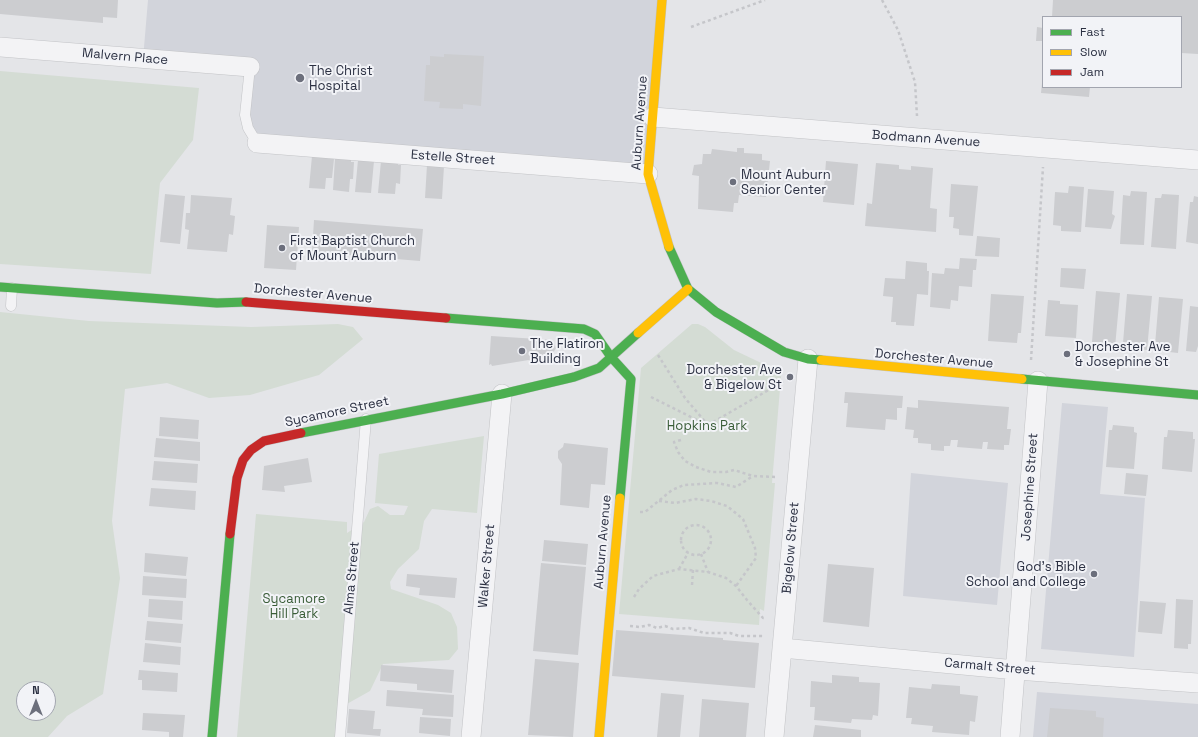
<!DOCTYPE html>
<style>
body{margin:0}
#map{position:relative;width:1198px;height:737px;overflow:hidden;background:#e4e5e8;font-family:"Space Grotesk",sans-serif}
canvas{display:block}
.legend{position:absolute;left:1042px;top:16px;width:140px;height:72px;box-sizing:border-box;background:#f2f3f7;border:1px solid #a2a5af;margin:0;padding:5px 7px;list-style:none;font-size:12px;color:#2b3042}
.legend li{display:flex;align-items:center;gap:8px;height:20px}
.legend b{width:20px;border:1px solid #a2a5af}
.north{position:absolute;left:16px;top:681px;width:40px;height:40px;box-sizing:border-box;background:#f2f3f7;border:1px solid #a2a5af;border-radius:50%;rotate:0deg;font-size:11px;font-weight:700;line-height:16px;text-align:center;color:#2b3042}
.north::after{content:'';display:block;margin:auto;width:14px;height:18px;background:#6c6f7c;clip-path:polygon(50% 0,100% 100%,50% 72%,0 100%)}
</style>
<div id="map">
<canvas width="1198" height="737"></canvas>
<ul class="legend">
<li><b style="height:5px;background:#4caf50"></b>Fast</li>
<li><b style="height:5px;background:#ffc107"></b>Slow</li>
<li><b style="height:5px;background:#c62828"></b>Jam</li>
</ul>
<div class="north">N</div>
</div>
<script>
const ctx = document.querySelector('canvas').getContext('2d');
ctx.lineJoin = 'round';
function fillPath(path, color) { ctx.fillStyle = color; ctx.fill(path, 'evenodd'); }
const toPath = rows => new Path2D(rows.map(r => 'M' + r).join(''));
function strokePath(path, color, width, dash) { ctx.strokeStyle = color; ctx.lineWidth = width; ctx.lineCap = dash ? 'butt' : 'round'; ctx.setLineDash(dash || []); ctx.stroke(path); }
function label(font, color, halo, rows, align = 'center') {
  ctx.font = font + ' "Space Grotesk",sans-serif'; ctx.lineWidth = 4; ctx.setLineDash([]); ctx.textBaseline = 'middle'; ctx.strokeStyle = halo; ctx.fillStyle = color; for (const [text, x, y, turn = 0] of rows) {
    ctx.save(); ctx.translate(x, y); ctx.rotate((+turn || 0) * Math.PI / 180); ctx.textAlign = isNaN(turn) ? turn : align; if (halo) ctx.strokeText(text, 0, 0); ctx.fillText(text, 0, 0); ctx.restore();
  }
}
fillPath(toPath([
 [148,0,662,0,648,174,257,143,248,128,249,68,143,59],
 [1062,403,1108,407,1100,494,1145,498,1134,657,1041,649],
 [911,473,1008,483,997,605,903,596],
 [1037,692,1198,704,1198,737,1033,737]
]), '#d2d4db');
fillPath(toPath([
 [0,71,199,88,193,140,160,183,151,274,0,264],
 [0,312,89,321,251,327,338,324,353,327,363,339,319,375,250,395,209,398,167,383,125,389,112,521,120,578,103,694,67,716,48,737,0,737],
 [24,689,48,689,48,713,24,713],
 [692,324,698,324,705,327,734,350,778,371,781,377,772,483,775,483,764,611,760,609,759,625,619,614,641,368],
 [484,436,477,513,432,509,424,521,419,549,398,569,390,582,391,589,438,605,451,613,457,627,458,649,449,660,383,664,370,691,345,705,338,737,237,737,256,514,347,522,347,533,364,522,370,509,378,506,390,515,404,515,408,506,375,503,379,454]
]), '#d4dcd4');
fillPath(toPath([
 [0,0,118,0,117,18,103,17,103,23,0,14],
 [1053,0,1198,0,1198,54,1181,53,1181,17,1052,17],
 [1037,27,1043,28,1043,41,1036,41],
 [444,54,484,56,481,106,463,104,463,109,439,108,440,102,424,101,426,65,430,65,430,56,444,57],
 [1042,83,1043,87,1090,87,1089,97,1041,93],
 [737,148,744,148,744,153,762,154,762,160,770,161,766,197,739,195,738,203,734,203,733,212,698,209,699,176,692,175,694,165,702,164,703,154,711,154,712,149,737,152],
 [312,156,334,159,332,178,326,178,325,189,309,188],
 [335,158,351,159,351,162,354,162,353,179,350,179,349,192,333,190],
 [358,160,374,161,371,193,355,192],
 [381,161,398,162,398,165,401,165,400,184,396,183,395,194,378,193],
 [826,161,858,164,854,205,823,202],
 [876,163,899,165,899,169,911,170,911,166,933,168,930,208,937,209,936,232,865,226,867,203,872,204],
 [427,165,444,166,442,199,425,198],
 [951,184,978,186,973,236,959,235,959,229,953,228,954,217,949,217],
 [1069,186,1084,187,1081,232,1061,231,1061,226,1053,225,1055,192,1068,193],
 [1088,189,1114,191,1112,214,1115,216,1111,229,1085,227],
 [1131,191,1147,192,1144,245,1120,244,1123,195,1130,196],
 [165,194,185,196,180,244,160,242],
 [1162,194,1179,195,1176,249,1151,247,1155,198,1161,198],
 [191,195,232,198,230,215,235,216,233,235,229,234,227,252,187,249,189,230,185,229,186,213,190,213],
 [1194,196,1198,197,1198,244,1186,242,1190,202,1193,202],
 [314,220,423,229,420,261,312,252],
 [267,225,299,227,296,270,264,268],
 [977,236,1000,238,999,257,975,256],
 [960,258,977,259,976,270,973,270,972,287,959,286,958,301,951,300,950,309,930,307,932,273,944,274,945,268,959,269],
 [906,261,927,263,927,271,929,271,928,295,917,294,914,326,896,325,896,322,891,322,893,297,883,296,885,278,905,279],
 [1061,268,1086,269,1084,289,1060,287],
 [1096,291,1120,293,1115,347,1098,345,1099,342,1092,342],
 [991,294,1024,296,1021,333,1018,333,1017,343,988,341],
 [1127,294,1152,296,1147,350,1130,349,1130,344,1123,343],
 [1159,297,1183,299,1178,353,1161,351,1162,346,1155,345],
 [1048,300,1060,301,1060,304,1078,305,1076,338,1045,336],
 [1190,306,1198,307,1198,346,1196,352,1186,351],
 [491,336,553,340,556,348,553,353,547,354,547,357,492,366,491,364,489,365],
 [845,392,903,396,902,408,897,408,897,420,886,419,885,430,846,427,848,403,844,403],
 [918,400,1009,407,1007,429,1011,429,1009,445,1004,445,1004,450,987,449,988,442,983,442,982,449,957,447,958,440,951,440,950,446,944,446,944,451,931,450,931,444,918,443,918,438,913,438,914,430,905,429,907,407,918,408],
 [160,417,199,420,198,439,159,436],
 [1113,425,1134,427,1134,432,1137,433,1134,469,1106,467,1109,430,1112,430],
 [1168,430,1193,432,1193,439,1195,439,1192,472,1162,469,1164,437,1167,437],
 [156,438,200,442,200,461,154,457],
 [564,443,608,448,605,485,591,484,589,508,560,505,562,464,558,458,558,451,563,447],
 [308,458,312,482,284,486,285,492,262,490,264,466],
 [154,461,198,464,197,483,152,480],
 [1126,473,1148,475,1146,496,1124,494],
 [151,488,196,491,195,510,149,506],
 [544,540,588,544,586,565,542,561],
 [145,553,188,557,186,576,144,572],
 [541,563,586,567,578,655,533,651],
 [828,564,874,568,869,627,823,622],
 [407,574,457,578,455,598,419,595,420,588,406,586],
 [143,576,187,579,186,598,142,595],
 [149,599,183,601,182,620,148,617],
 [1176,599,1193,600,1191,644,1188,644,1188,649,1174,648],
 [1140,601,1166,603,1162,634,1138,632],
 [147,621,183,624,181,643,145,640],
 [616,630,723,638,723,640,759,643,755,688,612,676],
 [145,643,181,647,180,665,143,662],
 [535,659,579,663,573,737,528,735],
 [381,665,454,670,452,693,417,690,417,684,380,681],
 [139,670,178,673,177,692,142,690,142,680,138,680],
 [832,675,859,677,859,682,880,683,878,716,873,715,872,720,852,719,851,723,814,720,815,707,810,707,811,681,832,683],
 [932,684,960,686,960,694,978,696,975,722,970,721,969,735,932,732,933,726,911,724,912,718,906,718,909,687,931,689],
 [387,690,454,695,453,717,422,715,423,709,386,706],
 [661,693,684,695,680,737,657,737],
 [702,699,749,703,746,737,699,737],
 [1050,708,1096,711,1096,717,1104,718,1103,737,1047,737],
 [349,709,375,711,373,729,381,729,380,736,347,733],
 [143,713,185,715,183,737,169,737,169,732,142,730],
 [420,717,451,719,450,736,419,733],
 [815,725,861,730,861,737,813,737]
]), '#cccdd0');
const lane = toPath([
 [250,67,245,115,248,128,257,143],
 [11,306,12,288],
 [340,737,366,419]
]);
const street = toPath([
 [0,47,250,67],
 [653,117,1198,160],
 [257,143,648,174],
 [782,648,1016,670,1198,683],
 [471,737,502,394],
 [774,737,808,359],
 [1010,737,1038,381]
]);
const fast = toPath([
 [669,247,688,289,716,312,784,352,808,359,821,360],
 [0,287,217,303,246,302],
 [446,318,584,329,595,334,611,357,631,379,620,498],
 [1022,379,1198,395],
 [301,433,502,394,574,377,599,368,638,333],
 [212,737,230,534]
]);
const slow = toPath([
 [662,0,648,174,669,247],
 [638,333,688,289],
 [821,360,1022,379],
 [599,737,620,498]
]);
const jam = toPath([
 [246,302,446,318],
 [230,534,237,478,243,460,251,450,264,441,301,433]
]);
strokePath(lane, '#c2c3c6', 11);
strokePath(street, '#c2c3c6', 20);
strokePath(fast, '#c2c3c6', 10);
strokePath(slow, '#c2c3c6', 10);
strokePath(jam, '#c2c3c6', 10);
strokePath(toPath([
 [882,0,898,30,915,82,917,116],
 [691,27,765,0],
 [658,355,685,398,708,425],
 [1031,360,1043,167],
 [529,361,549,358],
 [651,397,705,424],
 [708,425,786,380],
 [681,440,674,442,678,452,685,461,696,467,711,472,726,472,734,470,753,476,777,477],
 [659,501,675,503,696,499,711,501,727,506,743,519,755,548,756,558,736,586],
 [640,512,645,512,672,490,684,485,717,483,736,487,753,476],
 '681 540a15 15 0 1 1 30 0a15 15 0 1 1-30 0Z',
 [701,554,708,572],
 [679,569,688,553],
 [692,585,693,570],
 [634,597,639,589,653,576,679,569,708,572,726,578,736,586,747,600,763,618,765,618],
 [630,626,640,627,649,625,657,628,665,626,673,629,689,628,704,633,730,633,739,636,764,636]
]), '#c5c6ca', 2.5, [3, 3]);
strokePath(lane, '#f3f3f5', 10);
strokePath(street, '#f3f3f5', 19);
strokePath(fast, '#4caf50', 9);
strokePath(slow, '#ffc107', 9);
strokePath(jam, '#c62828', 9);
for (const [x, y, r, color] of [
 [300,78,5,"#6c6f7c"],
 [733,182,4,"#6c6f7c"],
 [282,248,4,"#6c6f7c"],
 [522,351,4,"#6c6f7c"],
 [1067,354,4,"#6c6f7c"],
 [790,377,4,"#6c6f7c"],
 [1094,574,4,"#6c6f7c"]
]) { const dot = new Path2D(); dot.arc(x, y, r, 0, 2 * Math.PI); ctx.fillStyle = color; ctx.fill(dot); strokePath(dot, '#f2f3f7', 1.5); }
label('13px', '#2b3042', '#f2f3f7', [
 ["Malvern Place",125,57,5],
 ["Auburn Avenue",640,123,-86],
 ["Bodmann Avenue",926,139,4],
 ["Estelle Street",453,158,4],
 ["Dorchester Avenue",313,294,5],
 ["Dorchester Avenue",934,359,5],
 ["Sycamore Street",337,412,-12],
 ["Josephine Street",1030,487,-86],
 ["Auburn Avenue",603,542,-85],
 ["Bigelow Street",791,548,-85],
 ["Walker Street",487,566,-85],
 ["Alma Street",352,578,-85],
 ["Carmalt Street",990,667,5]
]);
label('13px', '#2b3042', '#f2f3f7', [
 ["The Christ",309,71],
 ["Hospital",309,86],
 ["Mount Auburn",741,175],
 ["Senior Center",741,190],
 ["First Baptist Church",290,241],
 ["of Mount Auburn",290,256],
 ["The Flatiron",530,344],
 ["Building",530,359],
 ["Dorchester Ave",1075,347],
 ["& Josephine St",1075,362],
 ["Dorchester Ave",782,370,"right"],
 ["& Bigelow St",782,385,"right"],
 ["God's Bible",1086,567,"right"],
 ["School and College",1086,582,"right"]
], 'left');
label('13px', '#3a5d38', '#f2f3f7', [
 ["Hopkins Park",707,426],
 ["Sycamore",294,599],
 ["Hill Park",294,614]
]);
</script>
